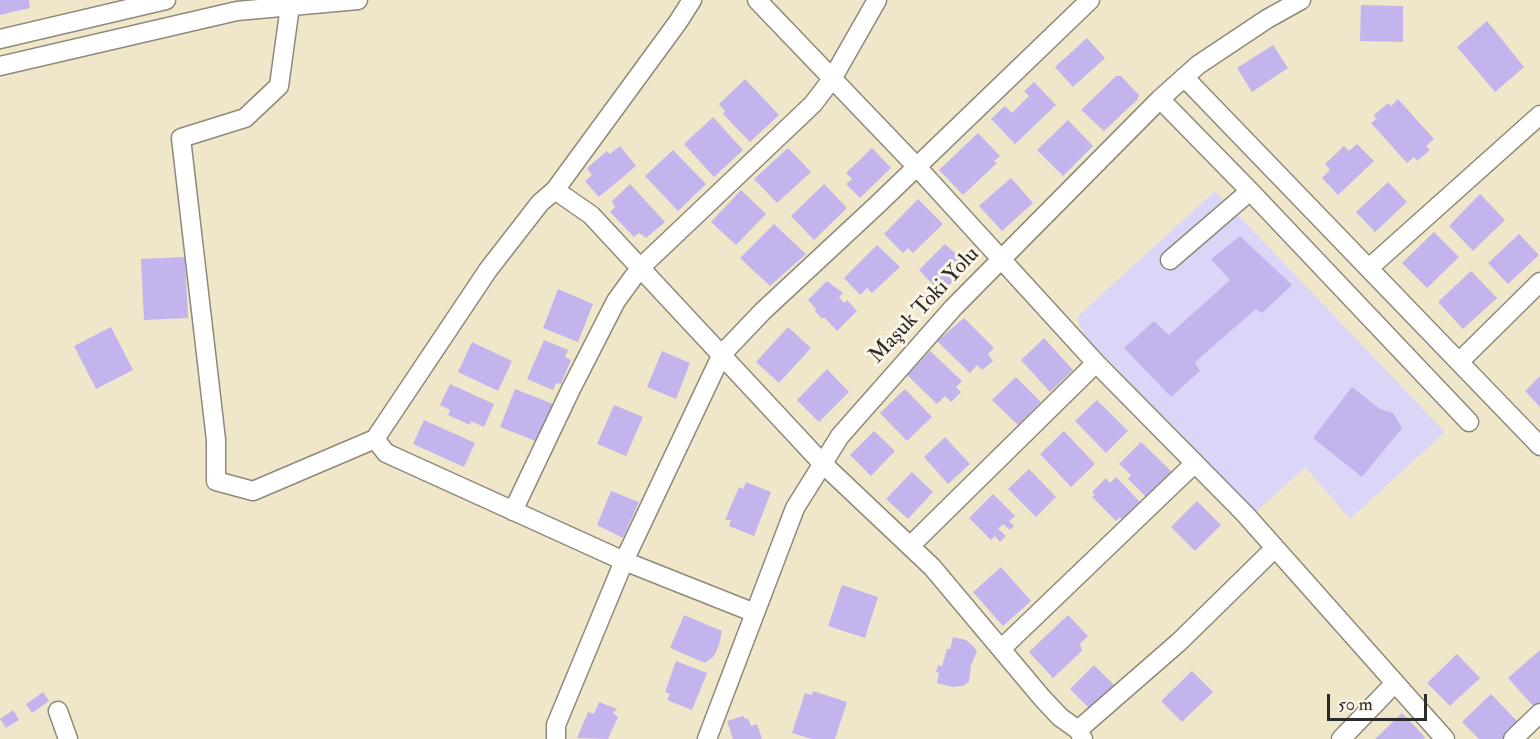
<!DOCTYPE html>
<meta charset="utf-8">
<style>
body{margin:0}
#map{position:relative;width:1540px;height:739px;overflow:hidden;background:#f0e7ca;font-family:"IM FELL Double Pica",serif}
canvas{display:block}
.scale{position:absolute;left:1327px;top:694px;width:100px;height:27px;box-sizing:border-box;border:3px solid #2b2b2b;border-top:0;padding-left:8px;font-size:18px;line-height:21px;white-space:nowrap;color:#2b2b2b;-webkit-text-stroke:4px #fcf5e5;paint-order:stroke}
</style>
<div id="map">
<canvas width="1540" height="739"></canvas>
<div class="scale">50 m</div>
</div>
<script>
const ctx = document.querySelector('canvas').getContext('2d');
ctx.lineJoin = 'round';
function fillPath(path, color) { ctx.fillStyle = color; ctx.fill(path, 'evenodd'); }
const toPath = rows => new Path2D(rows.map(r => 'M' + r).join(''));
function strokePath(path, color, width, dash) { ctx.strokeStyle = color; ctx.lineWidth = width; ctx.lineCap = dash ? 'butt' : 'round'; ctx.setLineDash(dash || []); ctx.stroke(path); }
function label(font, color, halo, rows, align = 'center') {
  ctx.font = font + ' "IM FELL Double Pica",serif'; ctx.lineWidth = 6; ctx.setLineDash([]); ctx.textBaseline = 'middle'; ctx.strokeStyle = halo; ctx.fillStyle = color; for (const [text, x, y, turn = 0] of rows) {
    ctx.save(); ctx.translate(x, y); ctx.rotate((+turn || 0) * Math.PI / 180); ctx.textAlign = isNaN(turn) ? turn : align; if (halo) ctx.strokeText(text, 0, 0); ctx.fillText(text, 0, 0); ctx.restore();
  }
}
fillPath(toPath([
 [1215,191,1445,432,1350,519,1305,467,1256,512,1083,334,1077,317]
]), '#dbd6f7');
fillPath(toPath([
 [0,0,29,0,30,8,0,15],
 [1361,5,1403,6,1403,42,1360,41],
 [1487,21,1524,67,1495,92,1457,47],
 [1087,38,1105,58,1073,87,1055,67],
 [1273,45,1288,68,1252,92,1237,68],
 [1116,76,1121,76,1139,95,1138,99,1104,131,1081,110],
 [745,79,779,115,750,142,723,114,725,111,719,104],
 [1034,82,1056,105,1015,144,991,119,1005,106,1012,113,1029,96,1024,91],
 [1398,99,1434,139,1426,146,1430,150,1417,161,1414,157,1407,163,1371,123,1376,119,1374,115,1388,103,1391,106],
 [713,117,743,150,714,177,684,144],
 [1068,120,1093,146,1063,176,1037,150],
 [978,133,1000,156,994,161,997,163,963,195,939,170],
 [1357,144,1374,161,1338,195,1322,178,1330,170,1325,164,1344,146,1349,151],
 [620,146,636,166,599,197,585,181,592,175,587,168,607,151,610,154],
 [788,148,811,172,777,203,754,179],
 [872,148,891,168,860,198,846,184,852,179,846,173],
 [673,150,706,184,678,211,645,176],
 [1011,178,1033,203,1002,231,979,206],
 [1388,182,1407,202,1375,232,1356,212],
 [630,184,665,222,646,238,639,233,634,237,610,212,615,207,612,201],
 [824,184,847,208,814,240,791,216],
 [741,190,766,214,736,245,711,222],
 [1480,194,1505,220,1473,251,1449,226],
 [918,199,943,224,913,253,908,248,903,253,884,234],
 [774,224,806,254,770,286,740,258],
 [1434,232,1459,257,1427,288,1402,263],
 [1519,234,1539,255,1508,284,1488,263],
 [1240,236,1292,285,1262,313,1256,309,1195,362,1200,371,1171,397,1124,348,1154,321,1169,335,1230,280,1211,259],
 [945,244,969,266,941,293,919,270],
 [877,245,900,267,872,293,867,288,860,295,844,278],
 [185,257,188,318,144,320,141,259],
 [1471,271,1497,298,1463,329,1438,302],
 [827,281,843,293,839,297,844,303,847,300,857,311,837,331,824,317,822,319,815,311,816,309,808,300],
 [558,289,593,304,578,342,543,328],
 [964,318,994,348,988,354,993,361,982,370,977,365,970,373,937,341],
 [111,327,133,370,96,389,74,346],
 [788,327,811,348,779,383,756,362],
 [1044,338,1073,370,1050,392,1021,360],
 [544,340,568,350,565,357,571,360,561,384,556,383,553,390,527,379],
 [472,342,512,361,498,391,458,372],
 [662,351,690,363,676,399,647,387],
 [930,351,962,381,956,387,961,392,951,402,945,396,937,404,907,375],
 [827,369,849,392,819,422,797,400],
 [1540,376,1540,407,1525,391],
 [1016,377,1041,402,1018,425,992,400],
 [450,384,494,404,484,427,471,421,470,425,448,415,450,410,440,405],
 [1352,387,1380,409,1393,413,1402,428,1362,477,1313,438],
 [515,389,553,404,538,442,500,427],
 [905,389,932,417,907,441,880,413],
 [1097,400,1128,431,1106,453,1075,421],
 [614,405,643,417,626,456,597,444],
 [424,420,475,443,464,467,413,444],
 [874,431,895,451,871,476,850,455],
 [1064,431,1095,464,1071,487,1040,454],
 [945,437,970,464,948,484,924,457],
 [1141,442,1172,472,1147,498,1128,479,1131,475,1119,464],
 [1029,469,1056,497,1036,517,1008,489],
 [912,472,933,492,908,519,886,499],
 [1116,477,1140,502,1133,508,1135,510,1124,521,1120,517,1116,521,1092,497,1095,495,1092,492,1106,478,1110,483],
 [746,482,771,492,754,536,729,526,731,520,725,520,739,487,743,489],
 [611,491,639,502,623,538,597,525],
 [993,494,1015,516,1009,521,1014,526,1010,530,1003,524,998,529,1006,536,1000,542,995,536,991,540,969,518],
 [1197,501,1221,525,1195,551,1171,527],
 [1001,567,1031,601,1003,626,973,592],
 [842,585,878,597,865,638,828,626],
 [684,615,722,631,719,645,714,656,705,663,670,648],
 [1068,615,1088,636,1080,644,1082,651,1053,678,1029,652],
 [953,637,966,640,974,647,977,652,971,665,969,682,963,686,953,687,937,683,939,673,936,672,938,665,942,666,947,649,950,649],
 [1540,650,1540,704,1535,708,1508,678],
 [1457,654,1480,678,1450,706,1427,683],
 [676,661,707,673,692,710,667,700,670,694,665,692],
 [1094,665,1115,686,1091,710,1070,689],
 [1192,671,1213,692,1182,722,1161,701],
 [813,691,847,702,835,739,812,739,792,733,805,693,812,695],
 [43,692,49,701,32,713,26,704],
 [1491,694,1519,723,1502,739,1479,739,1462,722],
 [599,702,617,709,613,713,618,717,608,739,577,738,588,712,594,714],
 [13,710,19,720,6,728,0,719],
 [1402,713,1425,737,1423,739,1375,739],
 [743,716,745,719,748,718,751,726,757,724,762,739,733,739,727,721]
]), '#c4b4ed');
const minor = toPath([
 [757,0,917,167,1096,363,1245,514,1445,739],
 [290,6,279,86,245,118,181,138,216,440,216,481,253,491,375,439,488,270,540,203,555,190,678,22,692,0],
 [0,39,166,0],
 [0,66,237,11,358,0],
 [1184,77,1540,446],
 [1160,99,1250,191,1469,422],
 [555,190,591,215,822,463,932,567,1043,699,1060,717,1078,730,1083,739],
 [1170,260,1250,191],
 [1369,268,1540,115],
 [1459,362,1540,282],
 [375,439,386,453,624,561,755,613],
 [513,511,571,389,616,301,640,268,813,104,832,79,877,0],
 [910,546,1096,363],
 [1001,649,1195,463],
 [58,711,68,739],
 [1078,730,1179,642,1275,548],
 [556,739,556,725,624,561,722,354,763,311,877,205,1090,0],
 [707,739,795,508,840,436,953,308,1160,99,1198,65,1267,19,1301,0],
 [1341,739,1395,683],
 [1513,739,1540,713]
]);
strokePath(minor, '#8e897a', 21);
strokePath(minor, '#fff', 18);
label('22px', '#2b2b2b', '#fcf5e5', [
 ["Maşuk Toki Yolu",925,306,-47]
]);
</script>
